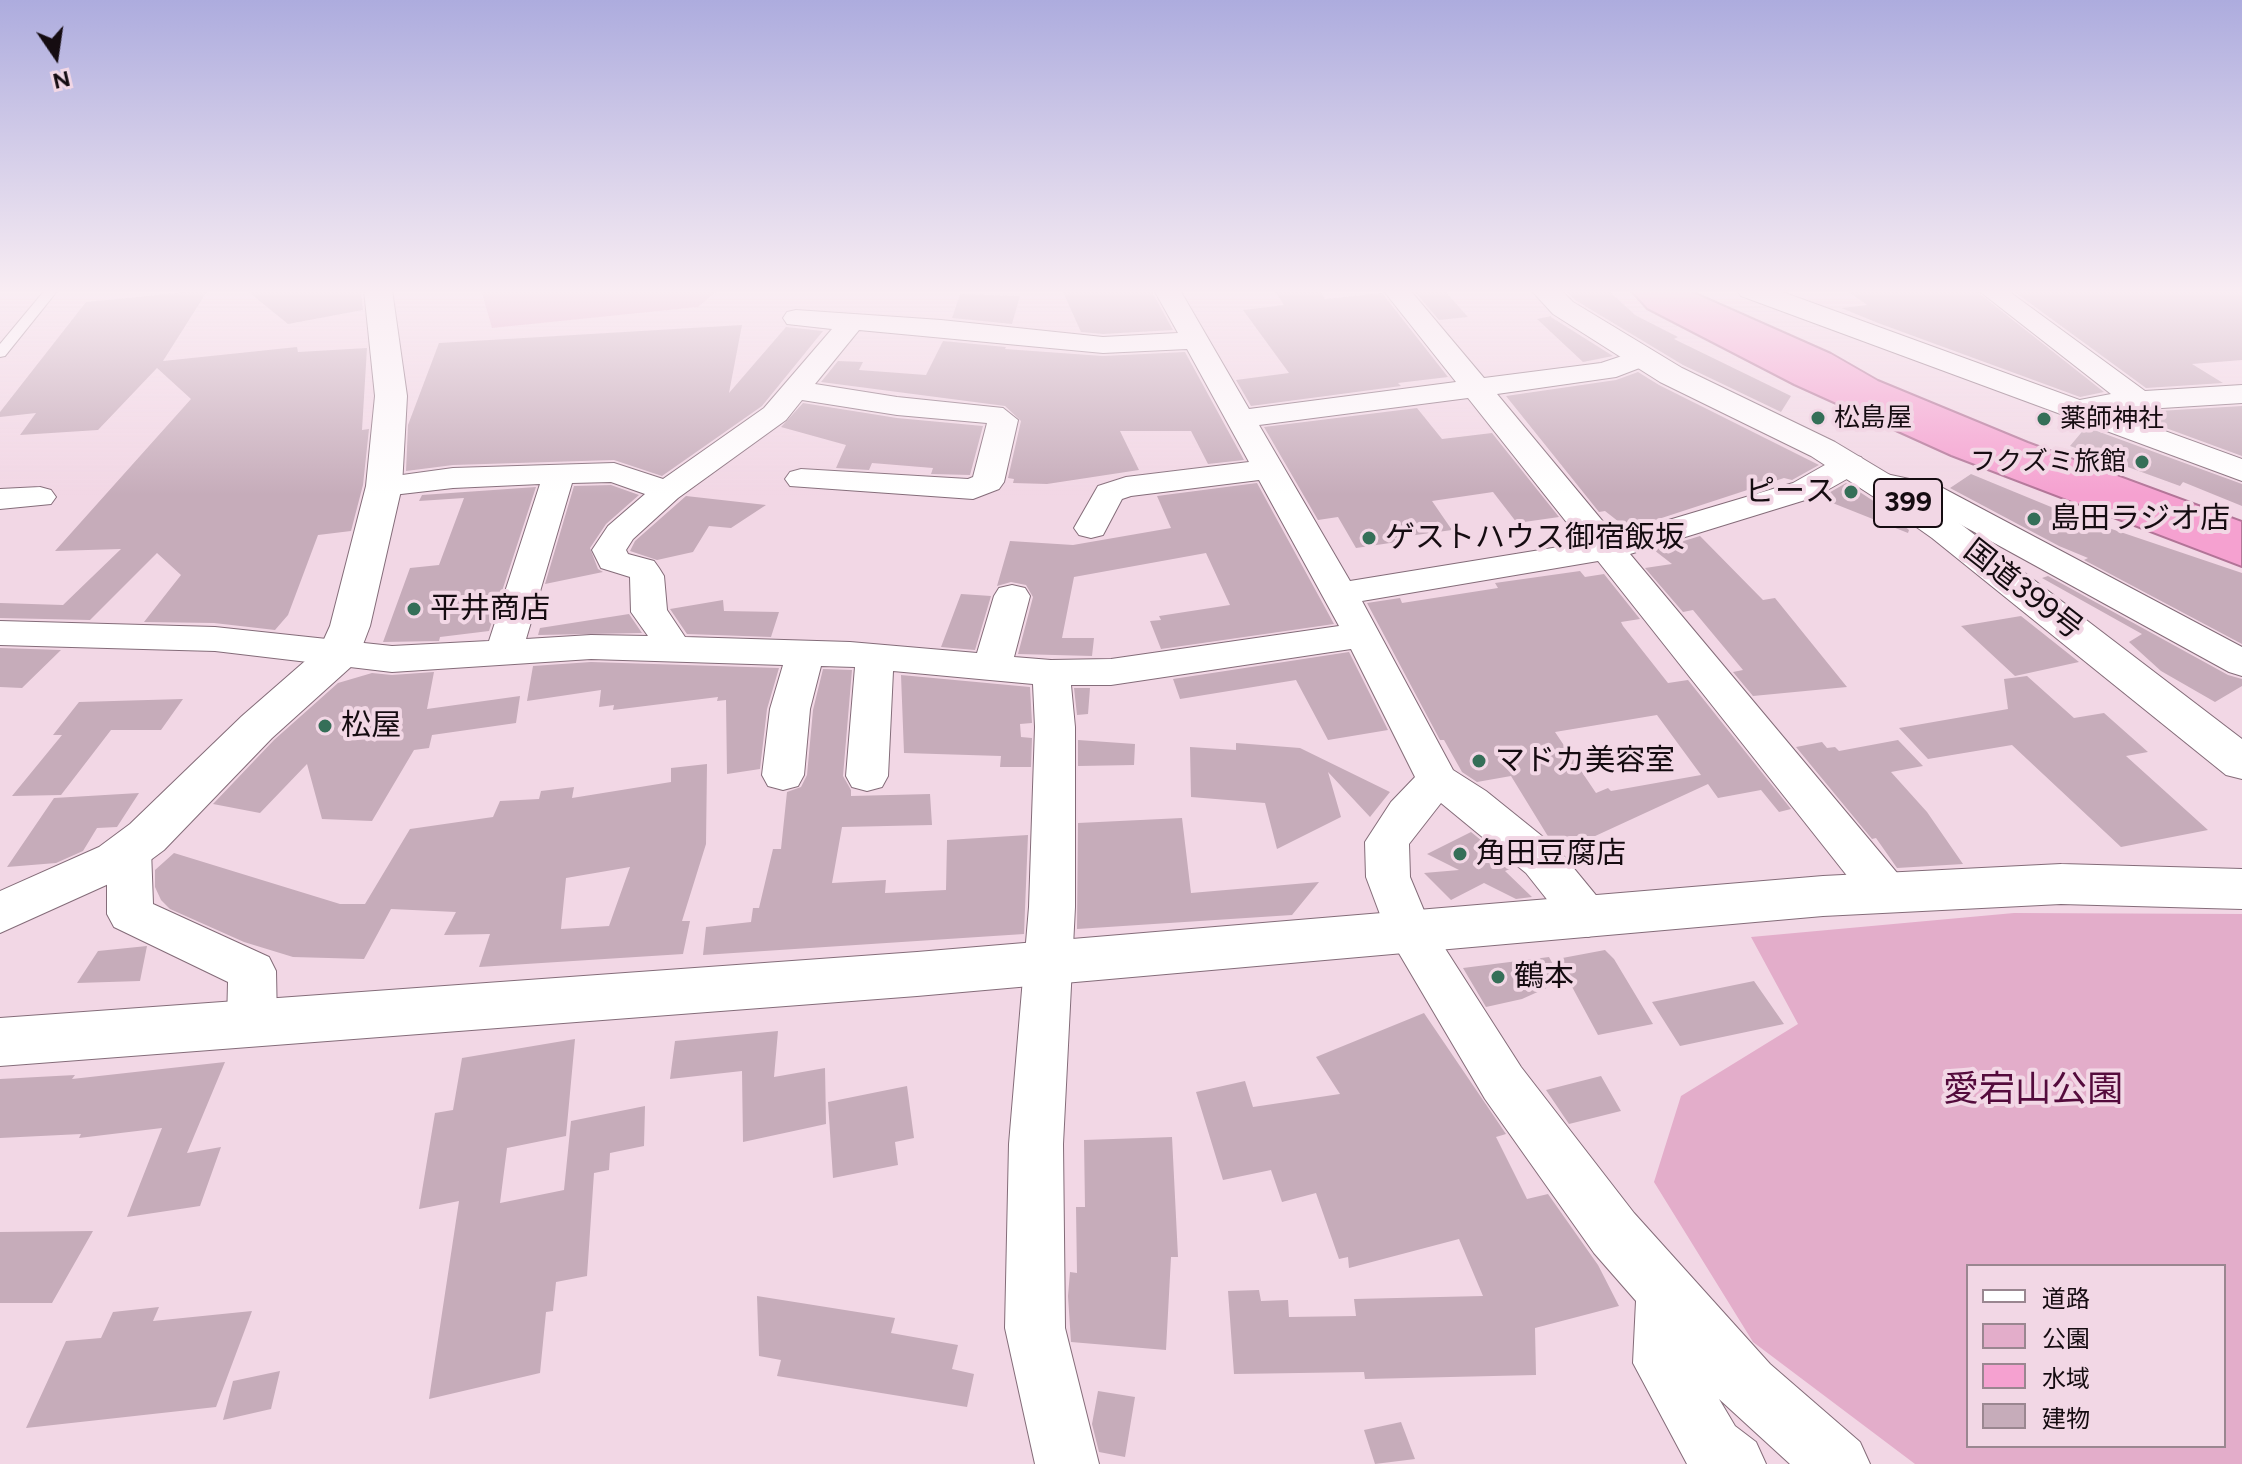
<!DOCTYPE html>
<meta charset="utf-8">
<style>
body{margin:0}
#map{position:relative;width:2242px;height:1464px;overflow:hidden;background:#f2d7e5;font-family:Figtree,"Noto Sans JP",sans-serif}
canvas{display:block}
.legend{position:absolute;left:1966px;top:1264px;width:260px;height:184px;box-sizing:border-box;background:#f2d7e5;border:2px solid #9a8690;margin:0;padding:10px 14px;list-style:none;font-size:24px;color:#150c11}
.legend li{display:flex;align-items:center;gap:16px;height:40px}
.legend b{width:40px;border:2px solid #9a8690}
.north{position:absolute;left:16px;top:16px;width:80px;height:80px;-webkit-text-stroke:6px #f2d7e5;paint-order:stroke;rotate:167deg;font-size:22px;font-weight:700;line-height:32px;text-align:center;color:#150c11}
.north::after{content:'';display:block;margin:auto;width:28px;height:36px;background:#150c11;clip-path:polygon(50% 0,100% 100%,50% 72%,0 100%)}
</style>
<div id="map">
<canvas width="2242" height="1464"></canvas>
<ul class="legend">
<li><b style="height:10px;background:#fff"></b>道路</li>
<li><b style="height:22px;background:#e3adca"></b>公園</li>
<li><b style="height:22px;background:#f5a1d0"></b>水域</li>
<li><b style="height:22px;background:#c6acba"></b>建物</li>
</ul>
<div class="north">N</div>
</div>
<script>
const ctx = document.querySelector('canvas').getContext('2d');
ctx.lineJoin = 'round';
function fillPath(path, color) { ctx.fillStyle = color; ctx.fill(path, 'evenodd'); }
const toPath = rows => new Path2D(rows.map(r => 'M' + r).join(''));
function strokePath(path, color, width, dash) { ctx.strokeStyle = color; ctx.lineWidth = width; ctx.lineCap = dash ? 'butt' : 'round'; ctx.setLineDash(dash || []); ctx.stroke(path); }
function label(font, color, halo, rows, align = 'center') {
  ctx.font = font + ' Figtree,"Noto Sans JP",sans-serif'; ctx.lineWidth = 8; ctx.setLineDash([]); ctx.textBaseline = 'middle'; ctx.strokeStyle = halo; ctx.fillStyle = color; for (const [text, x, y, turn = 0] of rows) {
    ctx.save(); ctx.translate(x, y); ctx.rotate((+turn || 0) * Math.PI / 180); ctx.textAlign = isNaN(turn) ? turn : align; if (halo) ctx.strokeText(text, 0, 0); ctx.fillText(text, 0, 0); ctx.restore();
  }
}
fillPath(toPath([
 [481,290,718,290,698,307,492,328],
 [2014,913,2242,914,2242,1464,1915,1464,1753,1342,1654,1182,1681,1096,1798,1024,1751,937],
 [1968,1266,2224,1266,2224,1446,1968,1446]
]), '#e3adca');
const water = toPath([
 [1630,290,1689,290,1831,353,1878,380,2028,442,2242,521,2242,567,1951,456,1794,385,1647,309,1630,290]
]);
fillPath(water, '#f5a1d0');
strokePath(water, '#b27497', 2);
fillPath(toPath([
 [208,290,163,361,297,347,298,352,367,348,362,430,369,429,363,485,351,531,318,535,288,615,275,630,214,623,144,622,181,575,157,553,90,620,0,618,0,603,63,605,121,549,55,551,191,399,157,368,98,430,20,435,36,413,0,417,0,412,86,302],
 [246,290,361,290,363,310,288,324],
 [1062,290,1151,290,1173,330,1103,334,1081,332],
 [1274,290,1319,290,1325,299,1382,293,1448,377,1398,383,1401,386,1251,406,1236,380,1289,373,1243,310,1284,305],
 [1444,290,1468,317,1439,320,1415,292],
 [1565,290,1608,290,1635,315,1678,337,1674,339,1791,396,1781,412,1683,365,1575,300],
 [1846,290,1975,290,2104,392,2080,397,1878,323,1841,308,1867,305],
 [2012,290,2242,290,2242,360,2192,364,2223,383,2146,388],
 [960,294,1020,296,1012,324,952,318],
 [1551,316,1551,317,1613,356,1583,362,1537,319],
 [742,325,729,393,786,327,823,331,762,406,662,476,614,460,453,465,406,471,408,425,439,343],
 [943,341,1006,347,1005,349,1103,356,1185,352,1244,460,1208,464,1191,431,1120,431,1139,470,1047,484,1013,483,1014,479,1008,478,1021,421,1005,406,821,382,838,361,863,362,859,370,926,375],
 [1638,372,1659,385,1819,465,1792,480,1784,478,1628,529,1605,511,1599,512,1506,396,1616,380],
 [803,403,897,418,983,426,970,475,931,474,933,468,872,463,869,470,836,468,846,445,781,427],
 [2242,406,2242,456,2125,413],
 [1417,408,1442,439,1492,433,1559,517,1517,523,1493,492,1432,501,1452,530,1394,538,1397,542,1356,548,1338,517,1318,520,1264,427],
 [2086,427,2242,484,2242,506,2183,482,2180,486,2070,446],
 [1971,474,2073,516,2242,573,2242,644,2084,560,2088,558,2059,546,1950,488],
 [1257,483,1334,624,1161,649,1150,621,1161,620,1159,616,1230,605,1206,553,1074,577,1062,638,1094,638,1092,656,1018,654,1033,597,1026,585,1011,582,997,586,1010,541,1073,545,1171,528,1157,496],
 [1846,483,1878,504,1909,530,1908,533,1820,498],
 [611,485,639,495,606,524,590,548,598,569,603,572,545,584,574,486],
 [536,487,489,631,440,637,439,641,383,642,410,568,439,565,464,498,419,501,422,495],
 [686,496,766,505,731,528,709,526,693,552,657,560,630,551,635,541],
 [1700,536,1763,600,1775,598,1847,687,1753,696,1733,672,1743,670,1693,610,1683,612,1645,568,1672,564,1654,550],
 [1580,571,1585,577,1604,574,1640,619,1621,622,1623,626,1668,683,1688,680,1791,809,1779,812,1761,790,1718,798,1708,784,1580,843,1560,847,1549,838,1511,776,1477,782,1462,772,1444,740,1440,740,1367,603,1400,598,1402,603,1498,588,1495,583],
 [1657,715,1701,775,1611,791,1608,788,1596,793,1555,732],
 [2048,576,2228,675,2242,679,2242,686,2215,702,2161,671,2129,642,2142,634,2042,578],
 [961,594,991,596,975,650,941,647],
 [723,600,724,611,779,612,771,637,687,634,670,609],
 [629,614,642,633,538,635,540,628],
 [2021,616,2079,662,2015,676,1961,626],
 [0,648,61,650,22,688,0,687],
 [1349,652,1388,730,1328,740,1296,680,1180,699,1173,679],
 [591,662,779,668,767,709,760,769,727,774,726,700,717,701,718,697,613,710,614,705,599,707,601,690,527,701,533,666],
 [823,669,852,670,843,776,851,790,851,796,930,794,932,825,842,827,832,883,886,880,885,893,946,890,947,840,1028,835,1024,934,703,955,706,927,751,922,753,908,759,908,773,849,781,849,787,792,801,787,807,775,813,710],
 [434,672,427,709,520,696,516,723,432,735,429,748,414,750,372,821,322,819,307,764,260,813,213,804,274,740,338,683,372,673,392,675],
 [901,675,1030,687,1032,723,1020,724,1021,737,1032,738,1031,767,1000,767,1001,756,904,753],
 [2027,676,2074,718,2104,713,2148,752,2126,756,2208,830,2121,847,2012,745,1928,759,1899,728,2008,709,2004,679],
 [1074,688,1090,688,1088,714,1077,715],
 [183,699,161,730,111,730,61,795,12,796,62,735,53,735,79,702],
 [1078,740,1135,744,1134,765,1078,766],
 [1898,740,1923,766,1891,772,1927,812,1963,864,1897,868,1876,838,1872,839,1796,747,1822,742,1827,748,1835,747,1839,751],
 [1236,743,1300,748,1390,792,1370,817,1328,772,1341,817,1277,849,1265,803,1191,797,1190,747,1236,750],
 [707,764,706,844,682,921,690,921,683,954,479,967,490,934,444,935,456,912,391,909,364,959,293,957,244,942,170,909,161,900,155,887,155,870,174,853,340,904,365,904,410,829,493,817,500,801,539,799,541,791,574,787,572,798,671,782,671,768],
 [630,867,609,926,561,929,566,878],
 [139,793,117,827,97,828,83,851,56,863,7,867,54,798],
 [1182,818,1191,893,1319,882,1292,915,1077,929,1078,823],
 [1471,832,1503,858,1492,860,1500,867,1514,867,1505,871,1532,897,1516,899,1484,883,1451,900,1424,873,1459,870,1427,854],
 [147,946,140,981,77,983,98,951],
 [1605,950,1614,959,1653,1024,1598,1035,1557,959],
 [1549,957,1562,981,1522,999,1486,1007,1463,968],
 [1754,981,1784,1024,1680,1046,1652,1002],
 [1424,1013,1506,1134,1496,1137,1527,1199,1548,1194,1598,1265,1619,1306,1535,1328,1536,1375,1365,1379,1364,1372,1234,1374,1228,1291,1259,1290,1261,1301,1288,1300,1289,1317,1356,1316,1354,1299,1483,1296,1459,1239,1349,1268,1348,1257,1339,1259,1316,1193,1282,1202,1271,1170,1223,1180,1196,1092,1245,1081,1253,1107,1340,1094,1316,1057],
 [778,1031,774,1077,825,1068,826,1124,743,1142,742,1071,670,1079,675,1041],
 [575,1039,566,1136,507,1148,500,1203,564,1190,571,1121,645,1106,644,1146,610,1153,609,1170,594,1173,587,1276,556,1282,553,1311,546,1312,540,1373,429,1399,459,1201,419,1209,435,1113,453,1110,462,1058],
 [225,1062,187,1153,221,1147,200,1206,127,1217,162,1128,79,1138,81,1134,0,1138,0,1079,75,1075,72,1079],
 [1601,1076,1621,1111,1569,1124,1546,1090],
 [907,1086,914,1138,895,1142,898,1165,833,1178,828,1102],
 [1172,1137,1178,1257,1171,1257,1166,1350,1071,1342,1068,1296,1070,1272,1077,1273,1076,1207,1085,1207,1084,1140],
 [93,1231,52,1303,0,1303,0,1232],
 [757,1296,895,1318,891,1333,958,1345,952,1369,974,1374,967,1407,777,1376,781,1360,759,1356],
 [159,1307,153,1321,252,1311,216,1407,26,1428,66,1341,101,1338,113,1312],
 [280,1371,271,1409,223,1420,233,1381],
 [1098,1391,1135,1397,1125,1457,1099,1452,1092,1424],
 [1401,1422,1415,1459,1375,1464,1364,1430]
]), '#c6acba');
const service = toPath([
 [45,290,58,290,5,356,0,357,0,344,45,290]
]);
const minor = toPath([
 [1154,290,1180,290,1249,409,1456,382,1383,290,1410,290,1484,378,1601,363,1640,350,1650,352,1654,358,1650,364,1616,377,1497,394,1615,536,1793,483,1839,457,1850,455,1861,457,1866,464,1861,471,1815,497,1630,554,1903,880,1910,893,1903,906,1887,911,1871,906,1598,561,1362,601,1453,770,1486,791,1558,849,1604,905,1611,918,1604,931,1588,937,1572,931,1526,873,1441,803,1409,844,1410,877,1430,925,1521,1067,1634,1213,1770,1364,1860,1442,1870,1464,1790,1464,1719,1399,1735,1426,1756,1442,1766,1464,1687,1464,1633,1363,1636,1301,1594,1253,1485,1099,1387,933,1366,877,1365,842,1391,802,1415,777,1351,649,1111,685,1071,685,1075,727,1075,907,1063,1144,1065,1328,1099,1464,1035,1464,1005,1328,1009,1144,1029,907,1035,727,1033,684,893,671,888,776,882,787,867,791,852,787,846,776,855,667,821,666,810,709,804,775,798,786,783,790,768,786,762,775,770,709,783,665,591,659,392,672,215,651,0,645,0,621,215,627,392,646,489,641,540,484,453,488,384,496,373,493,368,486,373,479,453,468,614,463,663,479,764,408,832,329,787,324,783,318,787,312,796,310,941,320,1103,337,1178,333,1154,290],
 [859,330,1103,353,1187,349,1249,462,1126,477,1098,486,1074,528,1079,535,1091,538,1103,535,1122,499,1131,496,1259,480,1339,626,1111,659,1051,660,1014,657,1030,596,1025,588,1012,585,999,588,994,596,977,653,850,642,685,637,667,610,664,576,659,568,654,561,628,554,626,550,633,539,678,498,786,420,802,400,897,415,987,423,973,477,968,479,801,469,790,472,785,479,790,486,973,499,999,489,1004,482,1018,420,1003,408,897,397,815,384,859,330],
 [1468,398,1583,543,1350,581,1259,425,1468,398],
 [611,482,645,494,608,526,592,550,601,568,630,577,631,612,648,636,591,635,526,639,572,483,611,482],
 [1978,290,2007,290,2145,391,2242,385,2242,403,2114,411,2074,418,2064,415,2059,409,2064,403,2111,394,1978,290],
 [1877,472,1937,485,2242,647,2242,676,2229,672,1916,500,1866,489,1861,482,1866,475,1877,472],
 [40,487,51,490,56,497,51,504,0,509,0,489,40,487],
 [129,833,144,838,151,850,153,904,269,957,276,971,277,1024,269,1039,252,1046,235,1039,227,1024,228,982,114,927,107,914,107,850,114,838,129,833]
]);
const tertiary = toPath([
 [364,290,392,290,407,396,402,486,370,626,359,655,353,665,272,738,164,850,133,873,0,933,0,891,99,847,130,824,242,716,320,648,330,626,366,486,375,396,364,290],
 [2061,864,2242,869,2242,909,2061,904,1823,916,917,996,0,1066,0,1018,917,952,1823,876,2061,864]
]);
const secondary = toPath([
 [1737,290,1777,290,2242,459,2242,481,1741,296,1737,290]
]);
const trunk = toPath([
 [1531,290,1561,290,1573,302,1682,368,1835,442,1900,481,1958,522,2242,739,2242,779,2226,775,1932,538,1874,497,1811,456,1660,382,1553,314,1531,290]
]);
strokePath(service, '#846c79', 2);
strokePath(minor, '#846c79', 2);
strokePath(tertiary, '#846c79', 2);
strokePath(secondary, '#846c79', 2);
strokePath(trunk, '#846c79', 2);
fillPath(service, '#fff');
fillPath(minor, '#fff');
fillPath(tertiary, '#fff');
fillPath(secondary, '#fff');
fillPath(trunk, '#fff');
const sky = ctx.createLinearGradient(0, 0, 0, 495);
sky.addColorStop(0, '#adacde');
sky.addColorStop(0.59, '#f9edf3');
sky.addColorStop(1, '#f9edf300');
ctx.fillStyle = sky;
ctx.fillRect(0, 0, 2242, 495);
for (const [x, y, r, color] of [
 [1818,418,8,"#356f58"],
 [2044,419,8,"#356f58"],
 [2142,462,8,"#356f58"],
 [1851,492,8,"#356f58"],
 [2034,519,8,"#356f58"],
 [1369,538,8,"#356f58"],
 [414,609,8,"#356f58"],
 [325,726,8,"#356f58"],
 [1479,761,8,"#356f58"],
 [1460,854,8,"#356f58"],
 [1498,977,8,"#356f58"]
]) { const dot = new Path2D(); dot.arc(x, y, r, 0, 2 * Math.PI); ctx.fillStyle = color; ctx.fill(dot); strokePath(dot, '#f2d7e5', 3); }
label('26px', '#150c11', '#f2d7e5', [
 ["松島屋",1834,418],
 ["薬師神社",2060,419],
 ["フクズミ旅館",2126,462,"right"]
], 'left');
for (const [x, y, w] of [
 [1908,503,68]
]) { const box = new Path2D(); box.roundRect(x - w / 2, y - 24, w, 48, 6); ctx.fillStyle = '#f2d7e5'; ctx.fill(box); strokePath(box, '#150c11', 2); }
label('bold 28px', '#150c11', null, [
 ["399",1908,503]
]);
label('30px', '#150c11', '#f2d7e5', [
 ["ピース",1835,492,"right"],
 ["島田ラジオ店",2050,519],
 ["ゲストハウス御宿飯坂",1385,538],
 ["平井商店",430,609],
 ["松屋",341,726],
 ["マドカ美容室",1495,761],
 ["角田豆腐店",1476,854],
 ["鶴本",1514,977]
], 'left');
label('30px', '#150c11', '#f2d7e5', [
 ["国道399号",2023,590,38]
]);
label('36px', '#540b3c', '#f2d7e5', [
 ["愛宕山公園",2033,1090]
]);
</script>
